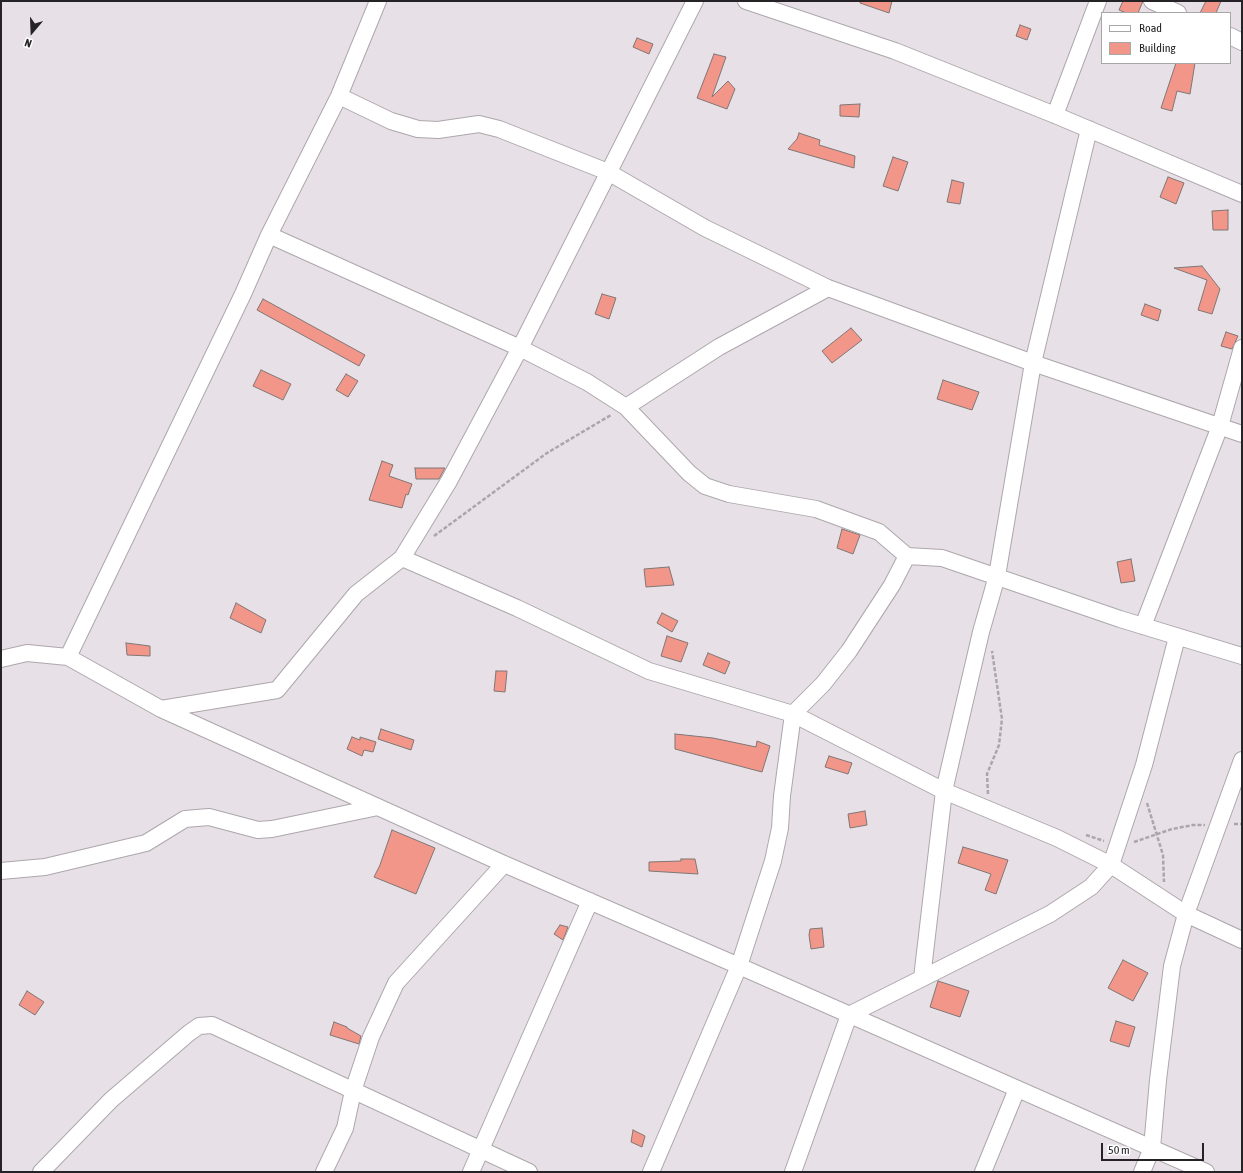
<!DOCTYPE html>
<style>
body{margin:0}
#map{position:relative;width:1243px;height:1173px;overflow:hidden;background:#e7e0e6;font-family:"Asap Condensed",sans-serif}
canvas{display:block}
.frame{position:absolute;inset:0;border:2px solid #252325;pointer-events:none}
.legend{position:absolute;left:1101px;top:12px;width:130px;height:52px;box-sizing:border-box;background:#fff;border:1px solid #a8a7a8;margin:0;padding:5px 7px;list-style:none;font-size:12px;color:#252325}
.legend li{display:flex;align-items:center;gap:8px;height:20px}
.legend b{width:20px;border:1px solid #a8a7a8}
.north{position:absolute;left:12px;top:12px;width:40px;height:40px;-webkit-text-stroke:3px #fff;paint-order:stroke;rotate:199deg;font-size:11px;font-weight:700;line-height:16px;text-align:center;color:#252325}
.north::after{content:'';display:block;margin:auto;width:14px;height:18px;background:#252325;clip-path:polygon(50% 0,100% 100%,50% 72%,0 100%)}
.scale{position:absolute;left:1101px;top:1143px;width:103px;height:18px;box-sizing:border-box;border:2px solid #252325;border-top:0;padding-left:5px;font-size:12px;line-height:14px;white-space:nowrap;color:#252325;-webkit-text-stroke:3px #fff;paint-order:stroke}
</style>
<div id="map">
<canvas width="1243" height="1173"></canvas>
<div class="frame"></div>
<ul class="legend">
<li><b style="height:5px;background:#fff"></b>Road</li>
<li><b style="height:11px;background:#f2968a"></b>Building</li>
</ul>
<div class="north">N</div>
<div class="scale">50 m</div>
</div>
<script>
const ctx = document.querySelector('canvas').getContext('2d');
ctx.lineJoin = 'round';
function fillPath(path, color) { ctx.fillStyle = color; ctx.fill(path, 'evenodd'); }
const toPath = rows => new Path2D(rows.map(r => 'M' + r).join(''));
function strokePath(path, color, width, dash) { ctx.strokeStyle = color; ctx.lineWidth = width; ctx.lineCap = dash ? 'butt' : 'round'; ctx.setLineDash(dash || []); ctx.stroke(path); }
const building = toPath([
 [860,1,892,1,889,13,860,3,860,1],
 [1123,1,1143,1,1138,13,1126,13,1119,10,1123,1],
 [1206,1,1221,1,1216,13,1200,13,1206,1],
 [1020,25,1031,29,1027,40,1016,36,1020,25],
 [637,38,653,44,649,54,633,47,637,38],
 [714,54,726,57,712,97,728,81,735,89,727,109,697,98,714,54],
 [1176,63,1195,63,1190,94,1177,91,1172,111,1161,108,1176,63],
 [860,104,859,117,840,116,840,105,860,104],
 [799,133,820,140,819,145,855,156,854,168,788,149,797,139,799,133],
 [893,157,908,162,898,191,883,186,893,157],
 [1168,177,1184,183,1176,204,1160,197,1168,177],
 [952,180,964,183,960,204,947,202,952,180],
 [1228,210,1228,230,1213,230,1212,211,1228,210],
 [1202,266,1220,289,1212,314,1198,310,1207,280,1174,268,1202,266],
 [602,294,616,298,609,319,595,314,602,294],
 [263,299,365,355,359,366,257,310,263,299],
 [1145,304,1161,310,1158,321,1141,315,1145,304],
 [851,328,862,340,832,363,822,351,851,328],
 [1226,332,1238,336,1232,349,1221,346,1226,332],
 [261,370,291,384,283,400,253,386,261,370],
 [346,374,358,381,348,397,336,390,346,374],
 [943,380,979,392,972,410,937,399,943,380],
 [382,461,393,465,389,476,412,484,408,495,406,494,402,508,369,500,382,461],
 [415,468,445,468,439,479,416,479,415,468],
 [842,529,860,535,853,554,837,548,842,529],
 [1131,559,1135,581,1121,583,1117,562,1131,559],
 [669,567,674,585,646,587,644,569,669,567],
 [236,603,266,620,261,633,230,618,236,603],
 [662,613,678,621,672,632,657,623,662,613],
 [667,636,688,643,681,662,661,656,667,636],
 [126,643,150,646,150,656,127,655,126,643],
 [708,653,730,662,725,674,703,665,708,653],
 [496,671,507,671,505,692,494,691,496,671],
 [381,729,414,740,411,750,378,739,381,729],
 [675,734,713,738,756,747,757,741,770,746,762,772,675,749,675,734],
 [352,737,360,740,360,737,376,742,373,752,364,750,362,756,347,749,352,737],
 [829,756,852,763,848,774,825,767,829,756],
 [865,811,867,825,850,828,848,814,865,811],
 [392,830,435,848,416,894,374,877,380,865,392,830],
 [963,847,1008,860,996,894,985,890,991,874,958,863,963,847],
 [681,859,695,859,698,874,649,871,649,862,681,861,681,859],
 [560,925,568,927,563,940,554,934,560,925],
 [822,928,824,947,811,949,809,935,810,929,822,928],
 [1123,960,1148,973,1133,1001,1108,988,1123,960],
 [938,981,969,991,960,1017,930,1007,938,981],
 [27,991,44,1002,35,1015,19,1005,27,991],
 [1116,1021,1135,1027,1129,1047,1110,1041,1116,1021],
 [334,1022,347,1027,347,1028,361,1036,359,1044,330,1035,334,1022],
 [633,1130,645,1136,642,1147,631,1142,633,1130]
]);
fillPath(building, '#f2968a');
strokePath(building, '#7f7675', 1);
const minor = toPath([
 [746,1,895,51,1055,115,1242,194],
 [1152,1,1178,13],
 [1230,36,1242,42],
 [339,96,391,121,418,129,438,130,479,124,499,129,608,172,705,228,828,288,1033,363,1242,434],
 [1055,115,1098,1],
 [269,235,520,348,587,382,626,407,689,473,705,486,729,494,816,509,879,532,907,556,942,558,1120,619,1242,656],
 [626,407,719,347,828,288],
 [402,558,517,608,649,671,793,714,944,791,1057,838,1111,865,1186,914,1242,940],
 [1143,626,1220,426,1242,348],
 [68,657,243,294,269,235,339,96,378,1],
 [1,659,27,653,68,657,161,709,504,864,739,966,1206,1172],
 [161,709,277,690,356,594,402,558,449,481,520,348,695,1],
 [1,871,45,867,146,843,185,819,209,817,258,830,272,829,378,807],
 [922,978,944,791,981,632,997,576,1033,363,1089,129],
 [41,1172,111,1100,189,1033,199,1026,212,1025,529,1172],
 [324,1172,345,1128,353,1091,371,1037,396,983,504,864],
 [471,1172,590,901],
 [651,1172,739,966,773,861,780,828,782,796,793,714,823,684,849,651,892,585,907,556],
 [793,1172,849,1015,1050,914,1091,887,1111,865,1144,765,1177,637],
 [983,1172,1017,1089],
 [1142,1172,1152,1148,1158,1080,1172,966,1186,914,1242,760]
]);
strokePath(minor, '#ada7ac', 18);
strokePath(toPath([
 [434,536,547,453,611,415],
 [988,794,987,774,999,745,1002,719,992,651],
 [1147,803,1163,855,1164,882],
 [1234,824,1242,824],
 [1086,835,1104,841],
 [1134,842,1172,829,1193,825,1205,825]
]), '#aba6ab', 2.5, [4, 2]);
strokePath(minor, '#fff', 16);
</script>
